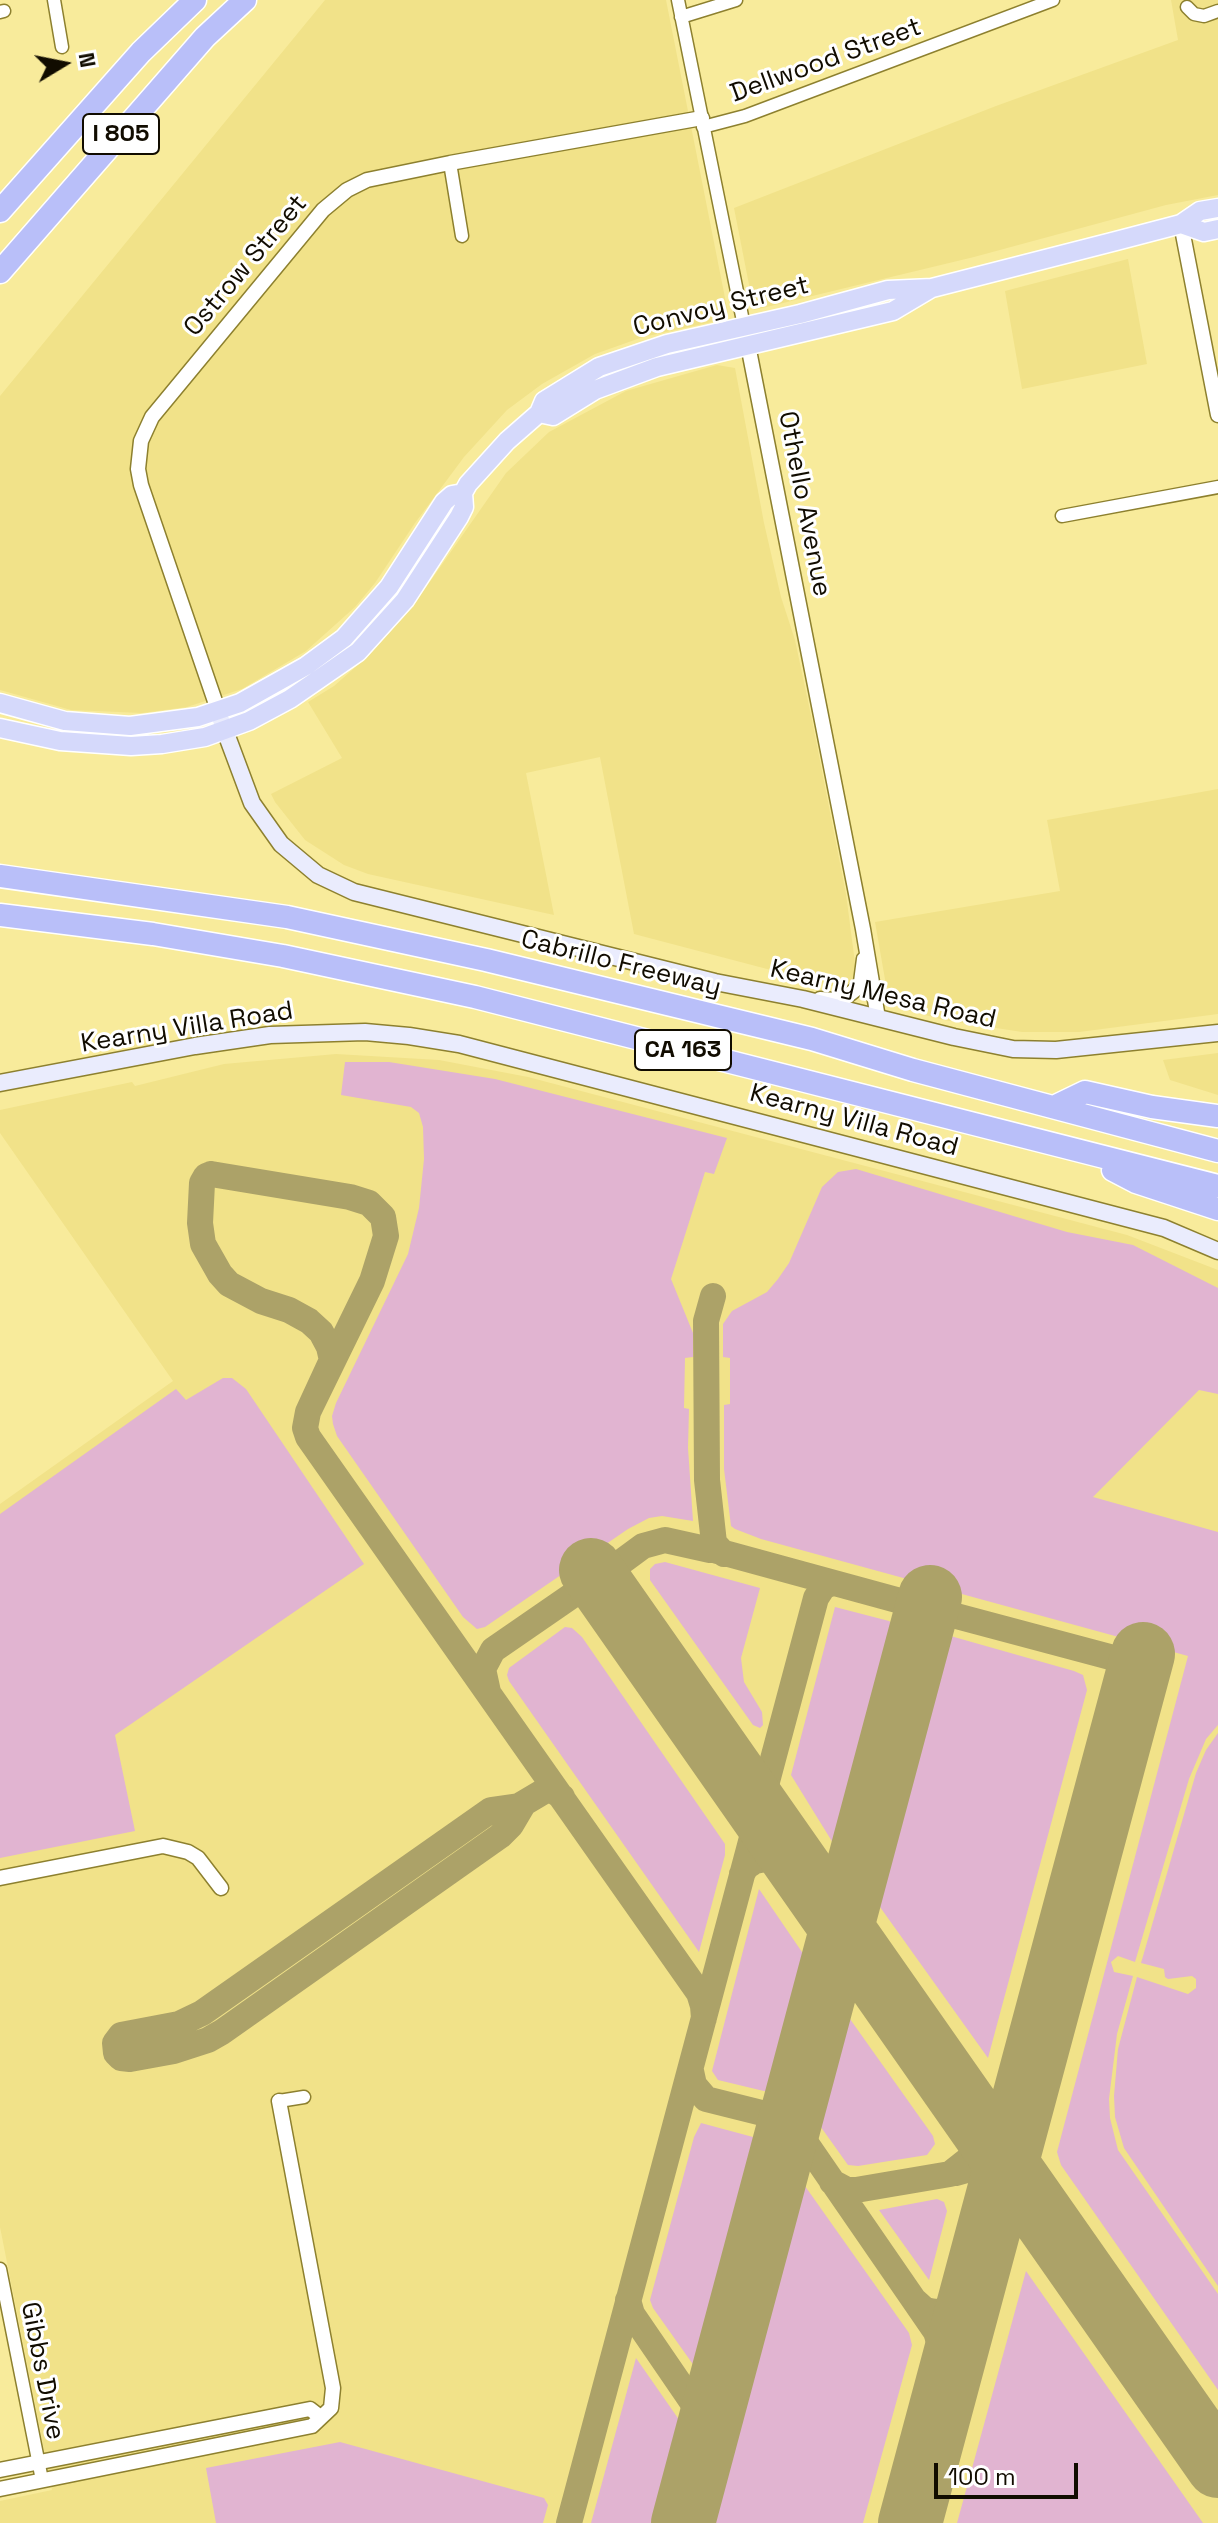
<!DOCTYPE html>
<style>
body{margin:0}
#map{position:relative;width:1218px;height:2523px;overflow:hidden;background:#f8eb9b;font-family:"Space Grotesk",sans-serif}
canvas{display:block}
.north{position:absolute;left:24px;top:24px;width:80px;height:80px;-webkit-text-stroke:6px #fff;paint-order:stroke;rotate:80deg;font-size:22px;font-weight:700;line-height:32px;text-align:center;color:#110c00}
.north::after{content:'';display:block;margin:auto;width:28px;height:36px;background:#110c00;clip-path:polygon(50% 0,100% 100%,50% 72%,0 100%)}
.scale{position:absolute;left:934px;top:2463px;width:144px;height:36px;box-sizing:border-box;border:4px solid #110c00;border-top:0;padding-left:10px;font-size:24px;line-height:28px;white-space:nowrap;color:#110c00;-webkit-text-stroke:6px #fff;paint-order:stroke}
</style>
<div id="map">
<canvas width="1218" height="2523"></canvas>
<div class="north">N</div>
<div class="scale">100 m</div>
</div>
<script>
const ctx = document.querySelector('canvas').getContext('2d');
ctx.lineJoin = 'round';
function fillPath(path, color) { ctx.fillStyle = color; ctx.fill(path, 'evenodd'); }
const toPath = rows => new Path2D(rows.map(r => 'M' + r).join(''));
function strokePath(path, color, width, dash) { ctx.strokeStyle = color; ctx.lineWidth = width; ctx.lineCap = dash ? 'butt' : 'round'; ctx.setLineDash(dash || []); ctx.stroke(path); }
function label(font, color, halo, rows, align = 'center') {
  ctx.font = font + ' "Space Grotesk",sans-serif'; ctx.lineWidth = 6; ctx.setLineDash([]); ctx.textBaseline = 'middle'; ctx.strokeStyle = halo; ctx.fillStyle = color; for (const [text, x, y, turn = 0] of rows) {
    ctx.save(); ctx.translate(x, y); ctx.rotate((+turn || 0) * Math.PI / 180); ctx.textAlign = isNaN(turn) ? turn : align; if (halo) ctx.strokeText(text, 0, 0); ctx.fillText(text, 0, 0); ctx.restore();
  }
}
fillPath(toPath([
 [325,0,666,0,728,313,721,320,643,337,595,354,542,384,507,410,464,457,415,523,375,583,355,607,306,651,242,689,187,707,142,713,71,710,0,690,0,396],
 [1171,0,1218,0,1218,195,1166,205,974,257,754,310,734,208,996,106,1178,40],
 [1128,259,1147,364,1022,389,1005,291],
 [717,365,735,368,764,523,781,597,795,640,812,720,846,894,857,978,847,990,634,934,600,757,526,773,554,915,368,874,344,865,305,840,275,802,271,794,342,758,308,702,334,686,368,656,415,603,506,473,549,432,626,391],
 [1218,789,1218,1014,1079,1032,1022,1032,944,1020,903,1009,897,1005,886,985,875,922,1060,891,1047,820],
 [1218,1053,1218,1095,1170,1080,1163,1060],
 [336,1054,439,1060,528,1077,1127,1235,1218,1270,1218,2523,0,2523,0,2501,52,2490,0,2227,0,1504,173,1381,0,1133,0,1110,132,1082,135,1086,224,1064]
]), '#f1e289');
fillPath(toPath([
 [345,1062,389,1062,495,1079,727,1138,714,1174,705,1172,671,1279,693,1333,693,1357,685,1358,684,1408,689,1409,688,1448,693,1521,662,1516,649,1518,628,1529,485,1627,477,1629,463,1617,337,1436,333,1424,332,1416,336,1403,408,1254,419,1208,424,1159,423,1127,419,1113,411,1107,341,1095],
 [856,1169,1067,1232,1133,1245,1218,1288,1218,1394,1199,1390,1093,1497,1218,1532,1218,1725,1206,1739,1189,1779,1135,1962,1118,1956,1111,1962,1114,1972,1133,1976,1117,2034,1109,2099,1110,2118,1118,2150,1218,2294,1218,2390,1061,2165,1057,2152,1188,1656,761,1539,735,1529,731,1526,724,1469,724,1405,730,1404,730,1358,723,1357,723,1324,732,1311,767,1292,778,1279,789,1263,822,1187,838,1172],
 [223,1378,232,1378,246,1389,364,1564,115,1735,135,1831,0,1858,0,1514,176,1389,186,1400],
 [665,1562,760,1588,741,1658,744,1682,762,1712,763,1725,760,1728,753,1725,650,1580,650,1569,655,1564],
 [835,1607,889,1621,895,1626,843,1836,838,1846,833,1843,791,1775],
 [565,1627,572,1628,582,1637,725,1844,725,1855,699,1952,509,1681,507,1675,509,1668],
 [947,1635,1074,1671,1083,1675,1087,1690,988,2058,880,1907,877,1895,943,1641],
 [1218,1733,1218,2286,1124,2148,1115,2117,1114,2096,1118,2049,1137,1977,1188,1994,1196,1988,1196,1979,1192,1976,1168,1979,1165,1977,1164,1969,1141,1963,1196,1773,1206,1750],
 [759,1889,806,1958,772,2093,718,2080,712,2071],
 [845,2012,933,2136,935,2144,927,2155,858,2166,848,2165,818,2123,817,2115],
 [701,2123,753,2137,757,2145,697,2370,653,2308,650,2300,694,2137],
 [800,2179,909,2333,912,2345,863,2523,708,2523],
 [937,2199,944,2202,947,2211,929,2280,879,2210],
 [1026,2271,1203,2523,957,2523],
 [636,2358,682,2424,656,2523,591,2523],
 [340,2442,544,2498,548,2505,543,2523,216,2523,206,2468]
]), '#e1b4d1');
strokePath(toPath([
 [211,1174,350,1197,369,1203,383,1217,386,1236,372,1281,308,1412,332,1360,329,1347,321,1332,309,1321,289,1310,261,1301,229,1284,220,1274,203,1244,200,1223,202,1183,206,1176,211,1174],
 [713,1296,706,1321,707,1480,714,1543,724,1554],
 [308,1412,305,1428,308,1437,699,1993,703,2006,704,2018],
 [710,1549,915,1605,921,1615,922,1627],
 [922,1627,934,1614,945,1613,1140,1665],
 [488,1692,483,1669,493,1650,580,1590,595,1588,612,1602,606,1587,609,1571,643,1546,665,1540,710,1550],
 [524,1803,511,1825,500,1836,222,2032,208,2040,174,2051,130,2059,121,2058,116,2053,115,2043,121,2035,179,2024,202,2013,491,1810,519,1806,546,1790,554,1791,562,1797],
 [742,1874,746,1867,755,1861,777,1857,790,1862,802,1873],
 [691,2071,694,2085,706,2099,790,2120,936,2332,945,2361,946,2388],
 [956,2173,974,2168,998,2154,1011,2136,1019,2115],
 [832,2182,847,2190,856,2190,950,2174,969,2159,975,2146,976,2133,972,2115],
 [628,2300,632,2314,699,2412,704,2425,704,2442],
 [915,2301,925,2310,935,2312,948,2311,961,2304,973,2287],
 [685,2389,695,2395,707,2393,722,2376],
 [569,2523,816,1598,823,1587,831,1583]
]), '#aca268', 26);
strokePath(toPath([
 [591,1570,1218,2466],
 [683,2523,930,1597],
 [910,2523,1143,1654]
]), '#aca268', 64);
const minor = toPath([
 [54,0,62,47],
 [678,0,744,326],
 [1187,7,1194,14,1204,16,1218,11],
 [0,12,4,11],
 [681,17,736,0],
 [703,127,745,116,1053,0],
 [450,163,462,236],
 [1062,516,1218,487],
 [279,2101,304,2097],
 [0,2269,42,2480]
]);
const tertiary = toPath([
 [1181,224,1218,415],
 [746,335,863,929,878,1018],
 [218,710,141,485,138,469,141,441,152,417,323,210,347,190,367,180,450,163,702,118],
 [820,999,836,1000,846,997,855,990,861,982,864,959],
 [0,1878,163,1846,188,1852,198,1858,221,1888],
 [0,2470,310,2409,319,2416],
 [0,2489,312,2426,331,2408,333,2388,279,2101]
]);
const secondary = toPath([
 [221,720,252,803,281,844,318,875,354,892,715,982,803,999,954,1037,1013,1049,1056,1050,1218,1033],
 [0,1083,195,1046,270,1035,365,1032,409,1036,459,1044,1164,1228,1218,1251]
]);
const primary = toPath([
 [1181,224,1204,232,1218,229],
 [539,413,553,416,595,390,657,367,893,311,930,289],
 [0,703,65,721,130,726,198,717,240,703,306,666,344,638,389,587,444,502,452,495,463,493],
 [0,728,60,741,131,746,162,744,205,737,249,721,290,699,358,652,405,600,459,517,464,507,463,493,468,484,507,441,539,413,544,401,599,367,667,344,800,314,888,290,932,288,1116,241,1181,224,1200,211,1218,208]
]);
const motorway = toPath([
 [0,211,141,52,195,0],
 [0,272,205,37,245,0],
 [0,876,287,917,486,960,812,1039,913,1070,1218,1151],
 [0,915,153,934,283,956,475,997,1218,1186],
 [1056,1106,1085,1092,1152,1107,1218,1116],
 [1113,1170,1136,1182,1218,1209]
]);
strokePath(minor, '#8d802f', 15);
strokePath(tertiary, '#8d802f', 17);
strokePath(secondary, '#8d802f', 19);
strokePath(primary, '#fff', 21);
strokePath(motorway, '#fff', 25);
strokePath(minor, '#fff', 12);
strokePath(tertiary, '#fff', 14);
strokePath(secondary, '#eaecfd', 16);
strokePath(primary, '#d5d9fb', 18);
strokePath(motorway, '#b9bff9', 22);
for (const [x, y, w] of [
 [121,134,76],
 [683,1050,96]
]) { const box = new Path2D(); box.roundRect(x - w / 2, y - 20, w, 40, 6); ctx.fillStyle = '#fff'; ctx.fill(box); strokePath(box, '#110c00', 2); }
label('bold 24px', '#110c00', null, [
 ["I 805",121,134],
 ["CA 163",683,1050]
]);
label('26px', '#110c00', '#fff', [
 ["Dellwood Street",826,61,-20],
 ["Ostrow Street",246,266,-50],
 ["Convoy Street",721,307,-14],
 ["Othello Avenue",804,504,79],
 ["Cabrillo Freeway",621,964,14],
 ["Kearny Mesa Road",883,995,13],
 ["Kearny Villa Road",187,1028,-9],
 ["Kearny Villa Road",854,1121,15],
 ["Gibbs Drive",42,2371,79]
]);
</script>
